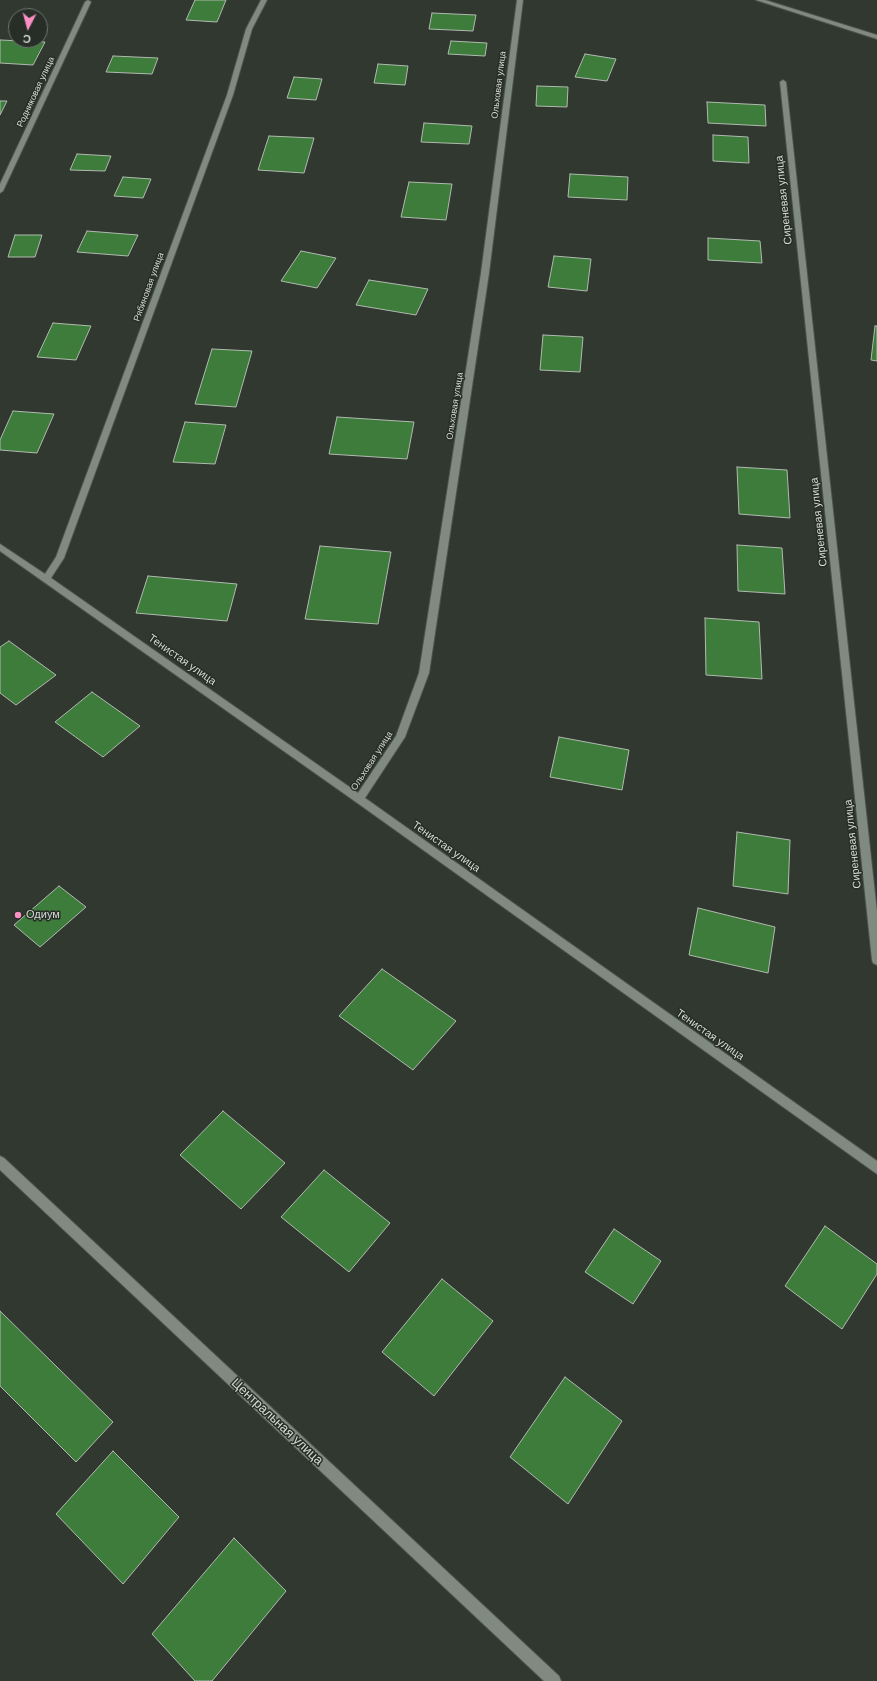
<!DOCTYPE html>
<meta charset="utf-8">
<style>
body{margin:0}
#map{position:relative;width:877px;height:1681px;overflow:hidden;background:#313830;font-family:Helvetica,sans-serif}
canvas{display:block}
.north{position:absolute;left:8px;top:8px;width:40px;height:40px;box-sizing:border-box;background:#272e27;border:1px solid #6d736d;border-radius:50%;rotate:186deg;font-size:11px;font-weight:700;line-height:16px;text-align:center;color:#d6dad5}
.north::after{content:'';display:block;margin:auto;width:14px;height:18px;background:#fb8fc4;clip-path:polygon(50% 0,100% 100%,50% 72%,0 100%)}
</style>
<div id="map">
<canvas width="877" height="1681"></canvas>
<div class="north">С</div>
</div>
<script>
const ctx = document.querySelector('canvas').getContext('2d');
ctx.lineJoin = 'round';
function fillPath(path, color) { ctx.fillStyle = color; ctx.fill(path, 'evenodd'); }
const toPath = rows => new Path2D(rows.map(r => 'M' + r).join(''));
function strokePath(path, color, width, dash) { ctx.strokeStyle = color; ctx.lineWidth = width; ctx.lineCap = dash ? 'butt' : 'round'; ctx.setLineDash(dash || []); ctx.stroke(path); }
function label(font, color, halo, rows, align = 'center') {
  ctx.font = font + ' Helvetica,sans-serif'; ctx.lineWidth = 3; ctx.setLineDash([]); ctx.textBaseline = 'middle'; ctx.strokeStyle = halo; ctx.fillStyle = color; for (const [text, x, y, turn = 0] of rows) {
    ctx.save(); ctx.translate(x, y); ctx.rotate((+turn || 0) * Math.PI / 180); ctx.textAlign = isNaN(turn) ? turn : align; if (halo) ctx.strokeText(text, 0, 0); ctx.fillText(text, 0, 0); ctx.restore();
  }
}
const building = toPath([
 [195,0,226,0,217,22,186,20,195,0],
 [432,13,476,15,473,31,429,29,432,13],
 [0,40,45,42,33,65,0,63,0,40],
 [451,41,487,43,485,56,448,54,451,41],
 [585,54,616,59,607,81,575,77,585,54],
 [113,56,158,58,152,74,106,72,113,56],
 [378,64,408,66,405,85,374,83,378,64],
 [294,77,322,79,316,100,287,98,294,77],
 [537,86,568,87,567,107,536,106,537,86],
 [0,101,7,101,0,115,0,101],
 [707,102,765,105,766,126,708,123,707,102],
 [424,123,472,126,469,144,421,142,424,123],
 [713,135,748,137,749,163,713,161,713,135],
 [269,136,314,138,304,173,258,170,269,136],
 [77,154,111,156,105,171,70,170,77,154],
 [570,174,628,177,627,200,568,197,570,174],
 [123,177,151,179,143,198,114,196,123,177],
 [409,182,452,184,446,220,401,217,409,182],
 [87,231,138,235,128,256,77,252,87,231],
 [15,235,42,235,35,257,8,257,15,235],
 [708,238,760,241,762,263,708,260,708,238],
 [301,251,336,258,317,288,281,281,301,251],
 [554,256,591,259,587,291,548,287,554,256],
 [369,280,428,289,416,315,356,305,369,280],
 [53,323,91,326,76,360,37,357,53,323],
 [875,326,877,326,877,361,871,360,875,326],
 [543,335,583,337,580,372,540,370,543,335],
 [212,349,252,351,236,407,195,404,212,349],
 [13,411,54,414,37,453,0,450,0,440,13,411],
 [337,417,414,422,407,459,329,454,337,417],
 [185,422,226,425,215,464,173,462,185,422],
 [737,467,787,470,790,518,739,514,737,467],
 [737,545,782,548,785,594,738,591,737,545],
 [320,546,391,552,378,624,305,619,320,546],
 [148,576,237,584,227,621,136,613,148,576],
 [705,618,759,622,762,679,706,675,705,618],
 [9,641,56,675,16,705,0,693,0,647,9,641],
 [92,692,140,726,103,757,55,722,92,692],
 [559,737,629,750,622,790,550,777,559,737],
 [737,832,790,840,788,894,733,886,737,832],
 [59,886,86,907,40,947,14,925,59,886],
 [698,908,775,927,768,973,689,955,698,908],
 [382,969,456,1021,413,1070,339,1016,382,969],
 [223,1111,285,1163,241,1209,180,1155,223,1111],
 [324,1170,390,1223,349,1272,281,1217,324,1170],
 [825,1226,877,1264,877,1274,842,1329,785,1286,825,1226],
 [614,1229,661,1261,633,1304,585,1272,614,1229],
 [442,1279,493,1321,434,1396,382,1352,442,1279],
 [0,1311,113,1422,76,1462,0,1386,0,1311],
 [565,1377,622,1421,568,1504,510,1457,565,1377],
 [113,1451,179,1517,123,1584,56,1514,113,1451],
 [234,1538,286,1591,212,1681,195,1681,152,1634,234,1538]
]);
fillPath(building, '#3d7c3b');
strokePath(building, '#b1bab0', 1);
const minor = toPath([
 [88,0,91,2,3,191,0,193,0,184,85,2,88,0],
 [261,0,267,0,252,29,233,95,64,558,51,578,358,793,396,736,419,673,481,273,517,0,523,0,489,273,429,673,405,737,365,798,877,1161,877,1174,356,802,0,551,0,544,45,574,56,557,227,95,246,29,261,0],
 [756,0,765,0,877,35,877,39,756,0],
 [783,80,786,82,877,912,877,965,873,963,872,960,780,82,783,80],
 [0,1156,4,1158,559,1676,561,1681,544,1681,0,1170,0,1156]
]);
strokePath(minor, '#4e544d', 2);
fillPath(minor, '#818a81');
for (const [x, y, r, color] of [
 [18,915,4,"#fb8fc4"]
]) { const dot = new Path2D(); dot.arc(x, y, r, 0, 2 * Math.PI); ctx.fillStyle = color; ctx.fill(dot); strokePath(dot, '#272e27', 1.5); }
label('9px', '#d6dad5', '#272e27', [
 ["Ольховая улица",499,85,-83],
 ["Родниковая улица",36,92,-65],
 ["Рябиновая улица",149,287,-70],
 ["Ольховая улица",455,406,-81],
 ["Ольховая улица",372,761,-57]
]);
label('11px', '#d6dad5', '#272e27', [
 ["Сиреневая улица",784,200,-96],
 ["Сиреневая улица",819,522,-96],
 ["Тенистая улица",182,660,35],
 ["Сиреневая улица",853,844,-96],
 ["Тенистая улица",446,847,35],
 ["Тенистая улица",710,1035,35]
]);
label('11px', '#d6dad5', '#272e27', [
 ["Одиум",26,915]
], 'left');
label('13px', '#d6dad5', '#272e27', [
 ["Центральная улица",277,1422,43]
]);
</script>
